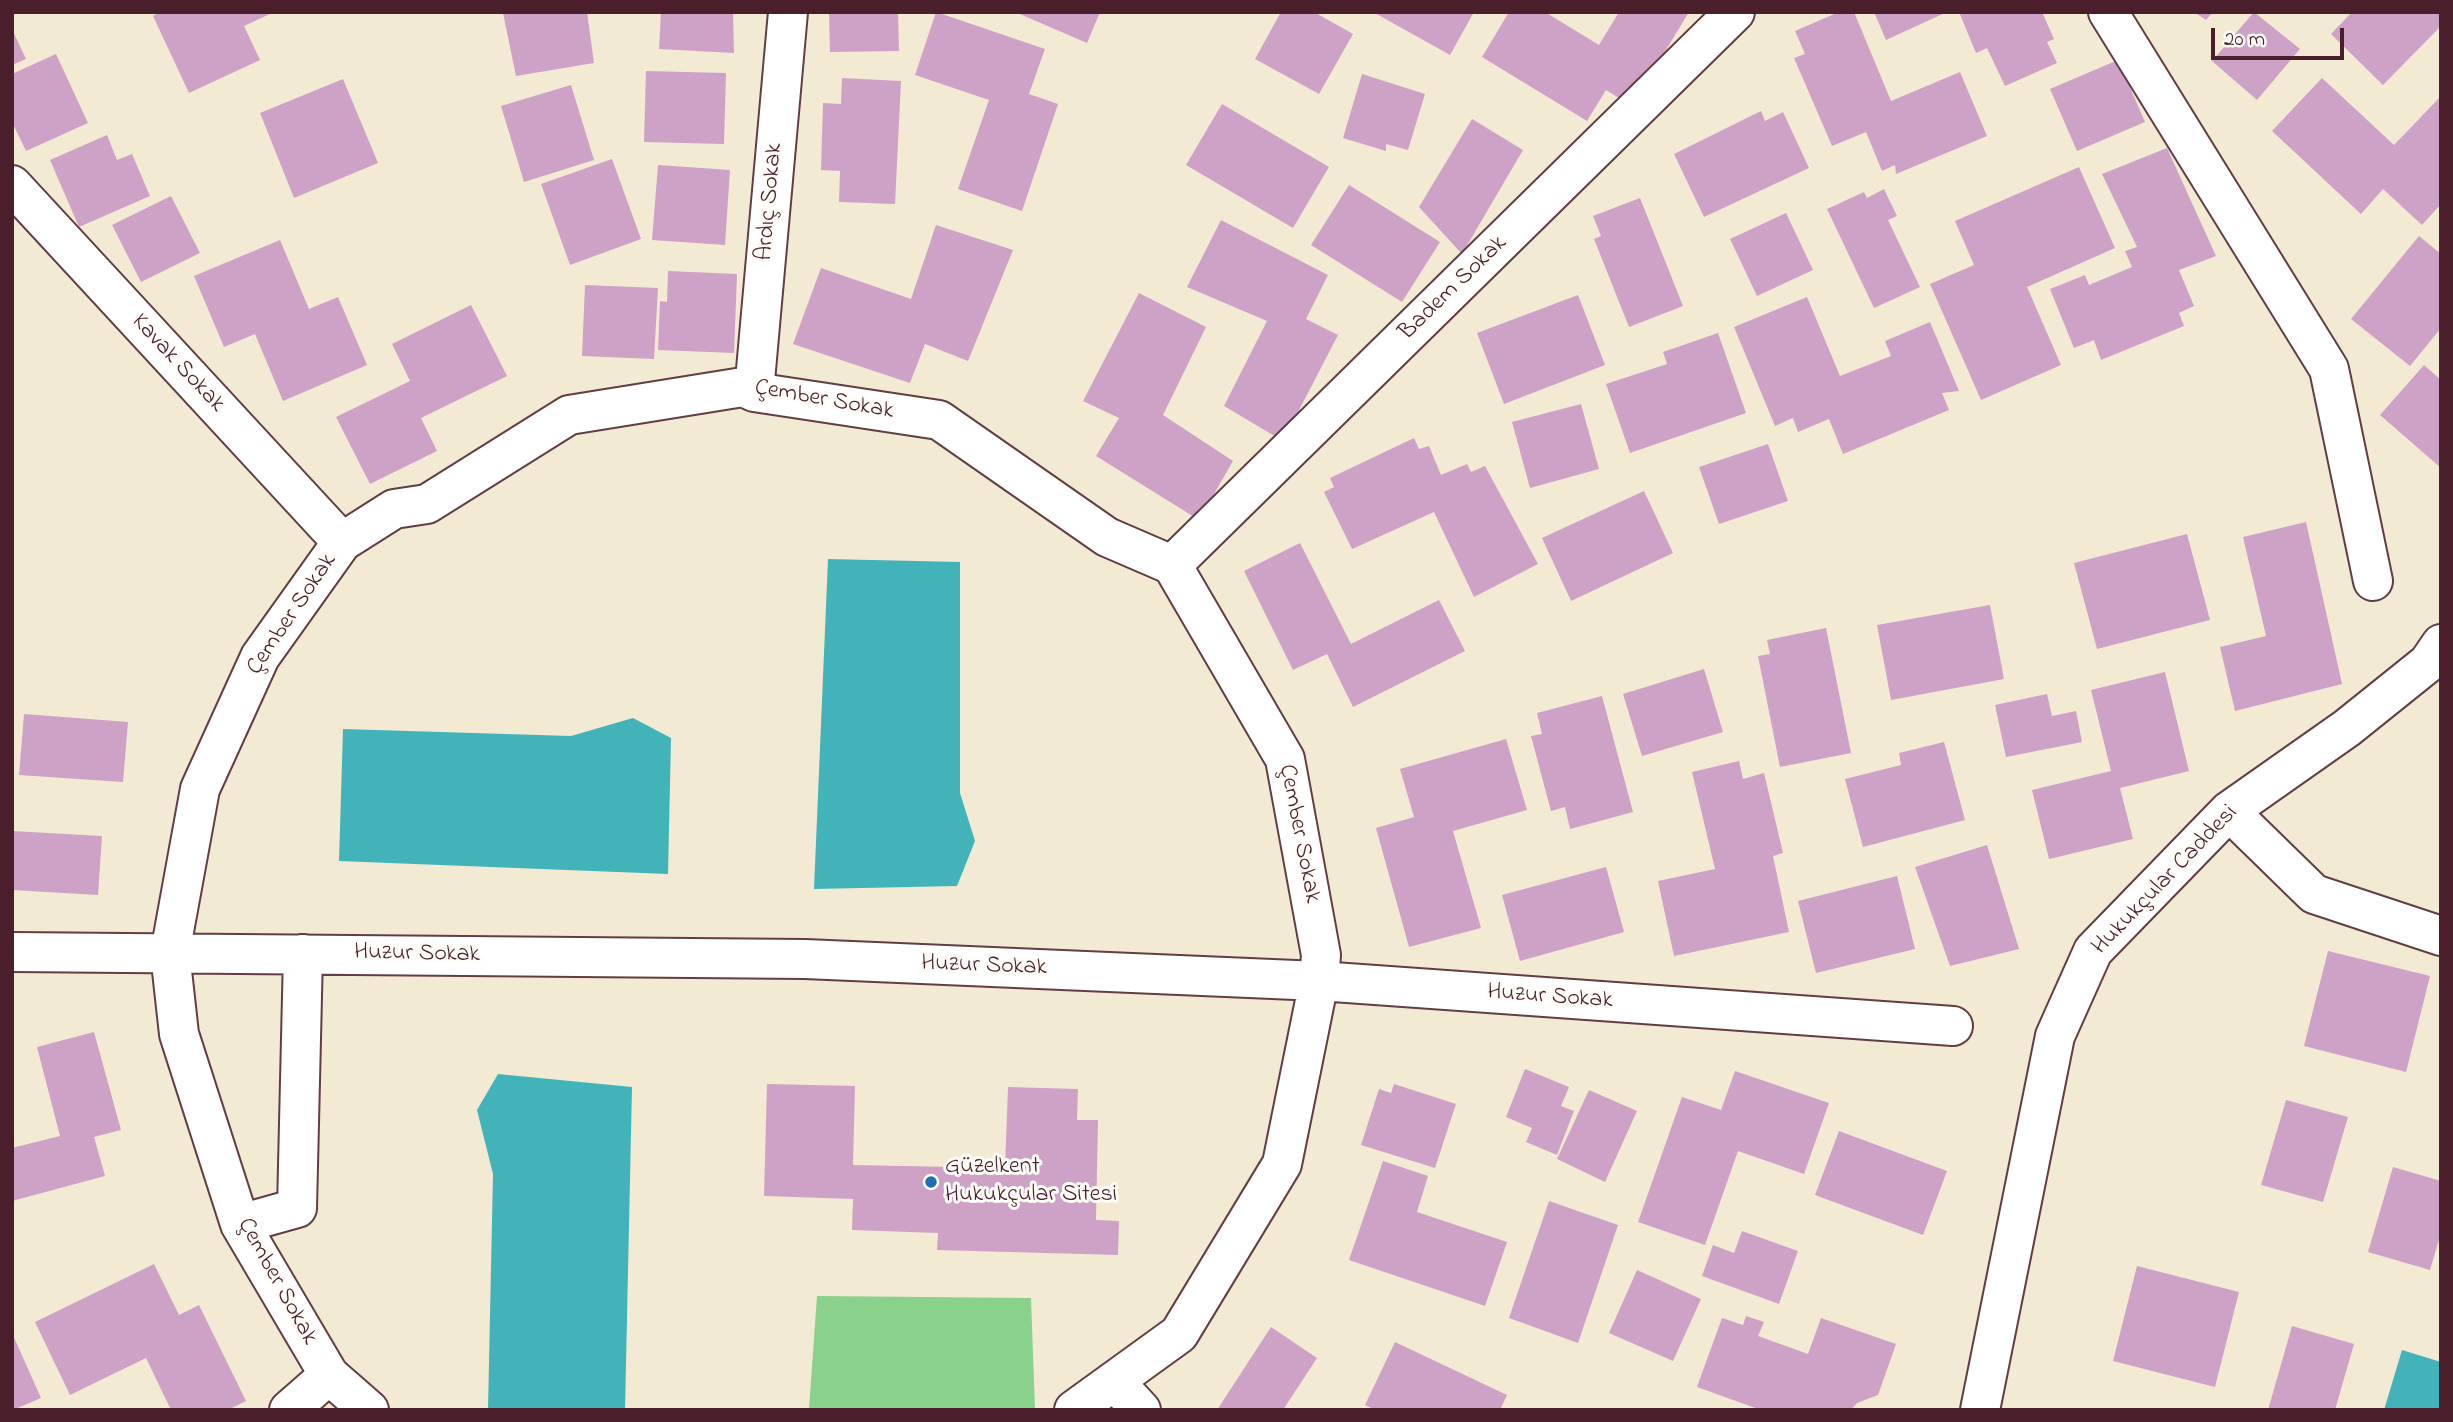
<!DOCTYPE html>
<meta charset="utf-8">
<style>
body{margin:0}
#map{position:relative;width:2453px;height:1422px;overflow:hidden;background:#f3ead3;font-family:"Indie Flower",sans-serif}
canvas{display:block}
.frame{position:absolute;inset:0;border:14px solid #4a1f2b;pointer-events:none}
.scale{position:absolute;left:2211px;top:28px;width:133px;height:32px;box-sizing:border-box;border:4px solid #4a1f2b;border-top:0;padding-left:9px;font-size:21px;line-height:24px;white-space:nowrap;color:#4a1f2b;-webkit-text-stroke:5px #fdfcf7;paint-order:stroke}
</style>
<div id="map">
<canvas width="2453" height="1422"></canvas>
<div class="frame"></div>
<div class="scale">20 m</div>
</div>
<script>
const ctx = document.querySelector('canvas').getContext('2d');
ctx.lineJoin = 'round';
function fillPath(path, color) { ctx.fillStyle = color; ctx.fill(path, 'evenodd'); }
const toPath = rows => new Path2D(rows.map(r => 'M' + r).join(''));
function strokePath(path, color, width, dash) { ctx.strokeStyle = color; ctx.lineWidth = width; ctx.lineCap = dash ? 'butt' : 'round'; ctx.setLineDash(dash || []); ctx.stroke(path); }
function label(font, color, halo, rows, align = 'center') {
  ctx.font = font + ' "Indie Flower",sans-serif'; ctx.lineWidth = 6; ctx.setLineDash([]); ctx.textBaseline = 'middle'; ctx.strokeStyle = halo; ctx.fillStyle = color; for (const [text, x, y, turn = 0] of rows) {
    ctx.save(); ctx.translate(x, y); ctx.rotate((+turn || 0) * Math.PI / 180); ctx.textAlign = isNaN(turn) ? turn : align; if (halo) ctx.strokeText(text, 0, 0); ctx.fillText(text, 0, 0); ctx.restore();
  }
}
fillPath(toPath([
 [817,1296,1031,1298,1035,1410,809,1409]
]), '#8ad18c');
fillPath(toPath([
 [828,559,960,562,960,793,975,841,957,886,814,889],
 [633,718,671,738,668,874,339,861,343,729,571,736],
 [498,1074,632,1087,625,1410,488,1409,493,1174,477,1110],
 [2402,1350,2441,1362,2441,1410,2384,1410]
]), '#43b3ba');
fillPath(toPath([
 [161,12,274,12,244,26,260,60,189,93,153,16],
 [587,12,594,63,516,76,503,13],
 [661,12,733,12,734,53,659,49],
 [829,12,898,12,899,51,830,52],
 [936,12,1045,49,1029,94,1058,104,1022,211,958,189,989,100,915,75],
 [1015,12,1100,12,1087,43],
 [1281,12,1314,12,1353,34,1319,94,1255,59],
 [1373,12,1474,12,1450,55],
 [1509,12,1545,12,1599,45,1619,12,1689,12,1632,106,1606,90,1587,121,1482,57],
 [1839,12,1854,12,1891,101,1960,72,1987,136,1896,174,1895,165,1882,171,1866,132,1832,146,1794,58,1805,54,1795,31],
 [1874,12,1947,12,1886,40],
 [1959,12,2042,12,2054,39,2047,42,2057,63,2005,86,1987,48,1976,53],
 [2194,12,2213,12,2206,20],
 [2254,12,2300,49,2257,100,2212,61],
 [2352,12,2441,12,2441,26,2383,85,2331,34],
 [12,29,26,59,12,65],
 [56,54,88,123,26,151,12,122,12,74],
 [2118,60,2145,122,2077,151,2050,89],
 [646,71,726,73,724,144,644,142],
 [1362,74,1425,94,1408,150,1386,144,1386,151,1343,138],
 [842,78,901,81,895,204,839,202,840,171,821,170,823,103,841,104],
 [2322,78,2394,145,2441,96,2441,204,2422,225,2383,189,2361,214,2272,131],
 [343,79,378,163,294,198,260,113],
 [571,85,594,160,524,182,501,106],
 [1222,104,1329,167,1293,228,1186,165],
 [1761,111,1765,121,1783,112,1809,168,1704,217,1674,154],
 [1472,119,1523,150,1462,254,1419,207],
 [107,135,117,160,132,154,150,196,79,227,50,160],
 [2167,148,2216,256,2179,270,2194,306,2179,313,2184,326,2101,360,2094,340,2074,348,2050,289,2085,275,2089,285,2132,267,2125,251,2137,247,2102,174],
 [612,159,641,239,570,265,541,184],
 [658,165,730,170,725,245,652,240],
 [2079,167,2115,248,2027,287,2061,365,1981,400,1930,284,1974,265,1955,221],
 [1349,185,1440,242,1402,302,1311,245],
 [1884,189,1897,216,1888,220,1920,287,1874,308,1827,209,1864,192,1867,198],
 [171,196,200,253,141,282,112,225],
 [1640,198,1683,306,1629,327,1594,239,1601,236,1593,216],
 [1786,213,1813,270,1757,296,1730,239],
 [1221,220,1328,275,1306,319,1338,335,1283,441,1224,406,1267,321,1187,287],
 [936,225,1013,250,968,361,925,344,910,383,793,344,821,268,911,299],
 [2419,236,2441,254,2441,328,2410,366,2351,319],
 [280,240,309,309,338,297,367,365,283,401,255,334,224,347,194,276],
 [668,271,737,274,734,353,658,350,660,301,667,302],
 [585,285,658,288,654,359,582,356],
 [1139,293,1206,327,1163,415,1233,461,1199,520,1096,456,1119,418,1083,401],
 [1578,295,1605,365,1504,404,1477,333],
 [1807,297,1840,376,1891,356,1885,341,1930,322,1959,391,1942,393,1949,410,1843,454,1829,419,1798,432,1793,418,1775,426,1734,327],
 [471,305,507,376,421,418,437,451,370,484,336,417,410,381,392,344],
 [1718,333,1746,413,1630,453,1606,384,1667,364,1663,352],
 [2424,365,2441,380,2441,468,2380,415],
 [1581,404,1599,469,1530,488,1512,422],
 [1414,438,1419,449,1429,446,1441,475,1467,464,1471,472,1485,466,1538,564,1474,597,1434,512,1352,549,1324,492,1334,487,1330,478],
 [1768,444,1788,501,1719,524,1699,467],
 [1644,491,1673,553,1571,601,1542,538],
 [2306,522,2342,684,2235,711,2220,647,2266,636,2243,537],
 [2187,534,2210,620,2097,649,2074,563],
 [1300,543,1351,644,1439,600,1465,651,1353,707,1327,654,1293,670,1244,571],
 [1990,605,2004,679,1891,700,1877,625],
 [1826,628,1851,753,1780,767,1758,656,1770,654,1767,640],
 [1704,669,1723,732,1642,756,1623,694],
 [2165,672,2189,771,2120,788,2133,839,2049,859,2032,790,2111,771,2091,690],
 [2047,694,2052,716,2076,711,2082,742,2006,757,1995,705],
 [1602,696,1633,812,1570,829,1565,807,1551,811,1531,736,1542,734,1537,713],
 [24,714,128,722,123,782,19,775],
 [1506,739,1527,810,1453,831,1481,928,1409,947,1376,828,1414,817,1400,769],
 [1944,742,1965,820,1863,847,1845,779,1901,765,1899,753],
 [1739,761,1743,779,1764,773,1783,853,1773,856,1789,932,1674,956,1658,881,1715,869,1692,772],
 [12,831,102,836,98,895,12,890],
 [1987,845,2019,949,1950,966,1915,867],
 [1606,867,1624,932,1520,961,1502,895],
 [1897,876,1915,949,1816,973,1798,901],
 [2328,951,2430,976,2406,1072,2304,1046],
 [94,1032,121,1130,94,1137,105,1176,12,1201,12,1148,60,1136,37,1047],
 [1525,1069,1569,1087,1561,1106,1574,1111,1557,1155,1526,1142,1532,1128,1506,1117],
 [1735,1071,1829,1103,1804,1174,1738,1151,1705,1245,1638,1222,1682,1097,1721,1110],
 [767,1084,855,1086,853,1165,1005,1168,1008,1087,1078,1089,1077,1120,1098,1120,1096,1220,1119,1221,1118,1255,937,1250,938,1233,852,1230,853,1199,764,1196],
 [1394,1084,1456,1104,1435,1168,1361,1145,1379,1089,1391,1093],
 [1589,1090,1637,1111,1605,1182,1557,1159],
 [2286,1100,2348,1117,2323,1202,2261,1185],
 [1839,1131,1947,1171,1923,1235,1815,1195],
 [1383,1161,1428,1176,1417,1212,1507,1242,1485,1306,1349,1260],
 [2393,1167,2441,1181,2441,1233,2430,1270,2368,1252],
 [1549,1201,1618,1225,1578,1343,1509,1318],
 [1742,1231,1798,1251,1779,1304,1702,1276,1713,1245,1734,1253],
 [154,1264,179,1315,199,1305,246,1401,228,1410,171,1410,146,1358,70,1395,35,1322],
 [2137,1266,2239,1292,2215,1387,2113,1361],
 [1637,1270,1701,1299,1673,1361,1609,1333],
 [1746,1316,1764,1322,1758,1336,1808,1354,1821,1318,1896,1344,1878,1395,1857,1403,1851,1410,1761,1410,1697,1387,1722,1318,1743,1325],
 [2292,1326,2354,1344,2335,1410,2268,1410],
 [1271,1327,1317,1358,1283,1410,1217,1410],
 [12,1333,41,1398,13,1410,12,1410],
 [1395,1342,1507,1395,1500,1410,1375,1410,1365,1405]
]), '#cea2c7');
const minor = toPath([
 [2108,12,2329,369,2373,581],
 [12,185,342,542],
 [754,392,788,12],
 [1172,565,1735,12],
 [2229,811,2314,894,2441,936],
 [12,952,805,959,1319,981,1953,1026],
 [240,1224,297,1208,303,954],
 [1114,1381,1141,1410],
 [289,1410,329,1375],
 [369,1410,329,1375,240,1224,179,1034,170,953,200,789,260,657,342,542,394,509,427,504,569,415,743,387,754,392,939,420,1107,537,1172,565,1285,759,1321,955,1319,981,1282,1164,1179,1334,1074,1410],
 [1980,1410,2055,1036,2093,951,2229,811,2347,728,2428,663,2441,644]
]);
strokePath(minor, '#633d44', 42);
strokePath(minor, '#fff', 38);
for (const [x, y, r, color] of [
 [931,1182,7,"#1f6fb2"]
]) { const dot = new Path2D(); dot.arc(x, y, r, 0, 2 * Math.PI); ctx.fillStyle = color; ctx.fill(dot); strokePath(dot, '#fdfcf7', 2.5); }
label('24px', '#4a1f2b', '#fdfcf7', [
 ["Ardıç Sokak",771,202,-85],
 ["Badem Sokak",1454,289,-44],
 ["Kavak Sokak",177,364,47],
 ["Çember Sokak",824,401,10],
 ["Çember Sokak",293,615,-56],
 ["Çember Sokak",1298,834,79],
 ["Hukukçular Caddesi",2166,881,-46],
 ["Huzur Sokak",417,955,1],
 ["Huzur Sokak",984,967,2],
 ["Huzur Sokak",1550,998,4],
 ["Çember Sokak",276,1282,61]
]);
label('24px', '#4a1f2b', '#fdfcf7', [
 ["Güzelkent",945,1168],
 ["Hukukçular Sitesi",945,1196]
], 'left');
</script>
